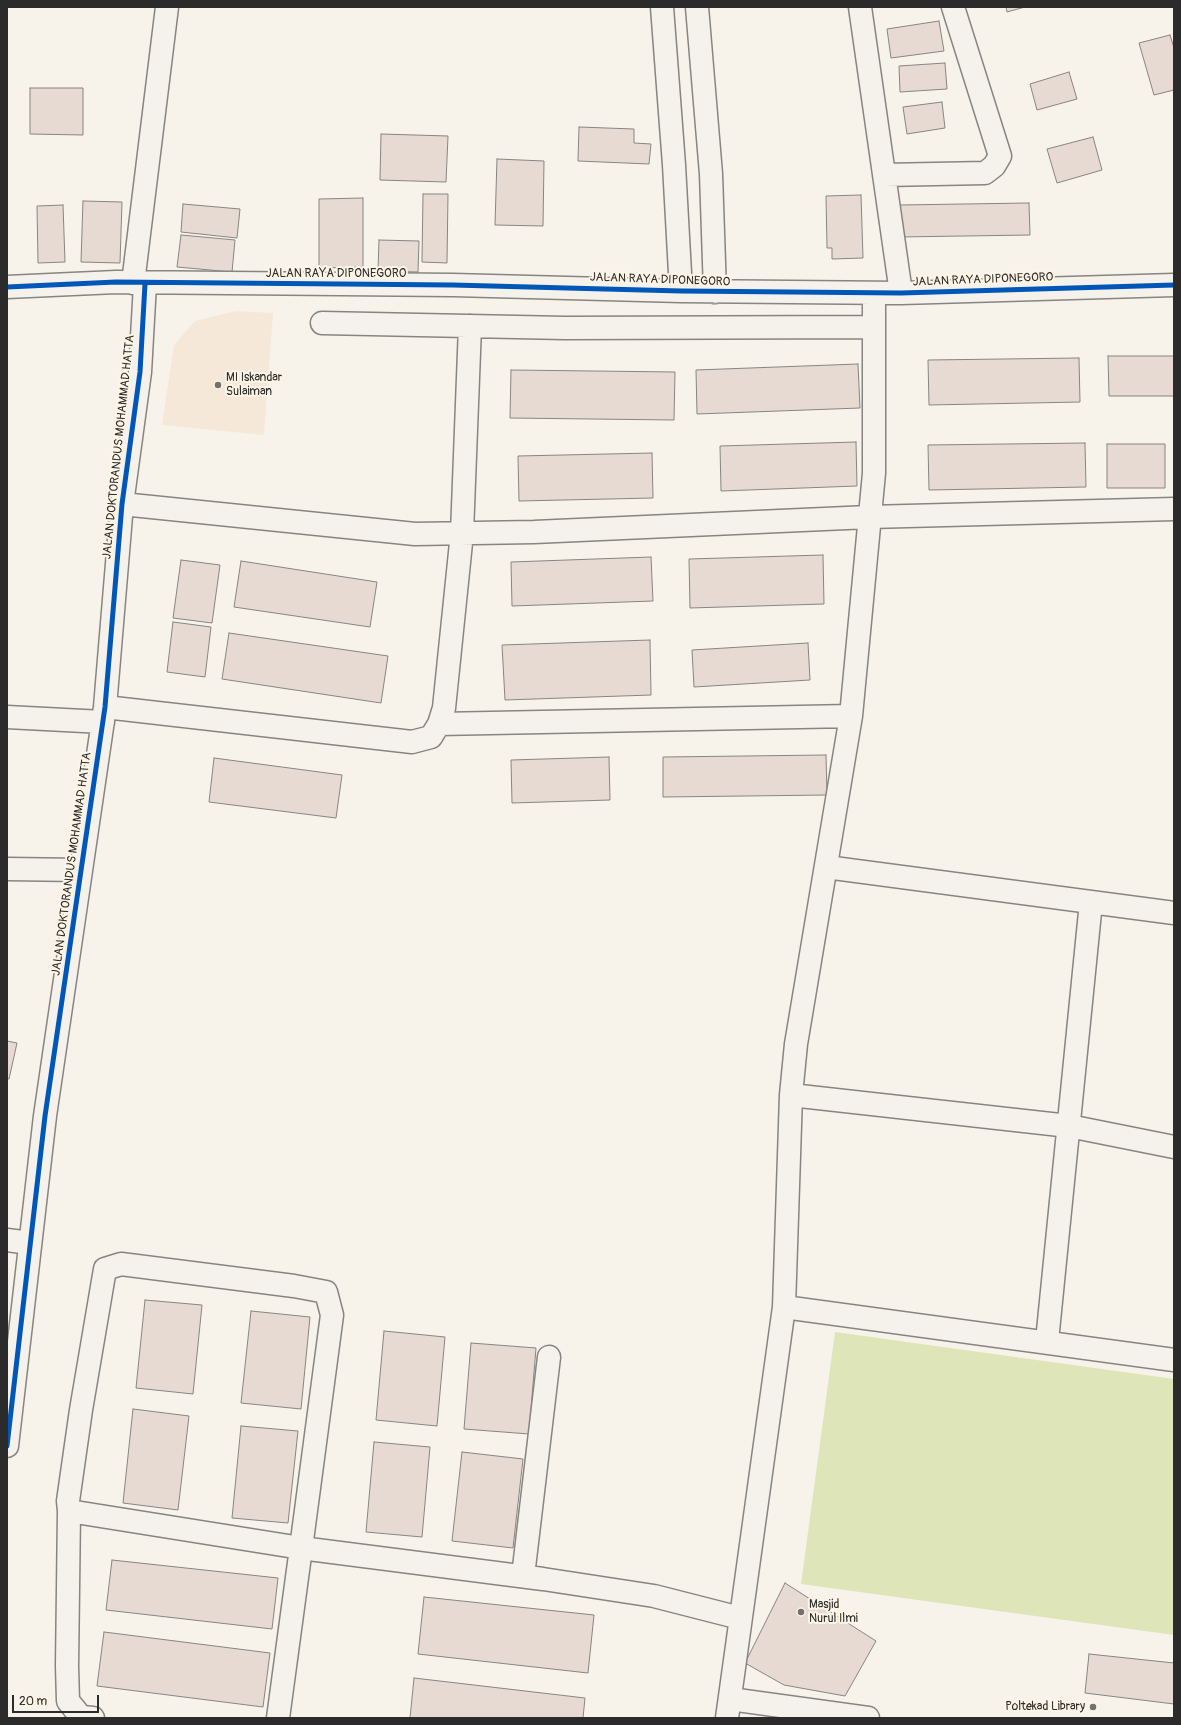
<!DOCTYPE html>
<style>
body{margin:0}
#map{position:relative;width:1181px;height:1725px;overflow:hidden;background:#f7f3ea;font-family:Pangolin,sans-serif}
canvas{display:block}
.frame{position:absolute;inset:0;border:8px solid #2b2b2b;pointer-events:none}
.scale{position:absolute;left:12px;top:1695px;width:87px;height:18px;box-sizing:border-box;border:2px solid #2b2b2b;border-top:0;padding-left:5px;font-size:12px;line-height:14px;white-space:nowrap;color:#2b2b2b;-webkit-text-stroke:3px #fcf5e5;paint-order:stroke}
</style>
<div id="map">
<canvas width="1181" height="1725"></canvas>
<div class="frame"></div>
<div class="scale">20 m</div>
</div>
<script>
const ctx = document.querySelector('canvas').getContext('2d');
ctx.lineJoin = 'round';
function fillPath(path, color) { ctx.fillStyle = color; ctx.fill(path, 'evenodd'); }
const toPath = rows => new Path2D(rows.map(r => 'M' + r).join(''));
function strokePath(path, color, width, dash) { ctx.strokeStyle = color; ctx.lineWidth = width; ctx.lineCap = dash ? 'butt' : 'round'; ctx.setLineDash(dash || []); ctx.stroke(path); }
function label(font, color, halo, rows, align = 'center') {
  ctx.font = font + ' Pangolin,sans-serif'; ctx.lineWidth = 4; ctx.setLineDash([]); ctx.textBaseline = 'middle'; ctx.strokeStyle = halo; ctx.fillStyle = color; for (const [text, x, y, turn = 0] of rows) {
    ctx.save(); ctx.translate(x, y); ctx.rotate((+turn || 0) * Math.PI / 180); ctx.textAlign = isNaN(turn) ? turn : align; if (halo) ctx.strokeText(text, 0, 0); ctx.fillText(text, 0, 0); ctx.restore();
  }
}
fillPath(toPath([
 [236,311,273,313,264,435,162,425,174,345,195,321]
]), '#f5e8d9');
fillPath(toPath([
 [835,1332,1174,1379,1174,1635,801,1584]
]), '#dee6b9');
const building = toPath([
 [1006,7,1025,7,1007,12,1006,7],
 [939,21,944,51,891,58,887,29,939,21],
 [1170,35,1174,48,1174,90,1154,95,1139,43,1170,35],
 [945,63,947,89,900,92,899,66,945,63],
 [1069,72,1077,99,1037,110,1030,84,1069,72],
 [30,88,83,88,83,135,30,134,30,88],
 [942,102,945,128,907,134,903,107,942,102],
 [579,127,634,129,634,143,651,144,649,164,578,161,579,127],
 [381,134,448,136,446,182,380,180,381,134],
 [1093,137,1102,170,1057,183,1047,149,1093,137],
 [497,159,544,161,543,226,495,225,497,159],
 [423,194,448,194,447,263,422,262,423,194],
 [861,195,863,258,832,259,832,248,827,248,826,196,861,195],
 [363,198,363,267,319,268,319,199,363,198],
 [83,201,122,202,120,263,81,262,83,201],
 [1029,203,1030,235,899,237,899,205,1029,203],
 [183,204,240,209,237,238,181,232,183,204],
 [63,205,65,262,38,263,37,206,63,205],
 [181,235,235,240,232,272,177,267,181,235],
 [379,240,419,241,418,272,378,271,379,240],
 [1108,356,1174,356,1174,396,1109,396,1108,356],
 [1079,358,1080,402,929,405,928,360,1079,358],
 [858,364,860,408,697,414,696,370,858,364],
 [511,370,675,372,674,420,510,418,511,370],
 [856,442,857,486,721,491,720,446,856,442],
 [1085,443,1086,487,929,490,928,445,1085,443],
 [1107,444,1165,444,1165,488,1107,488,1107,444],
 [652,453,653,498,519,501,518,456,652,453],
 [823,555,824,604,690,608,689,559,823,555],
 [651,557,653,601,512,606,511,562,651,557],
 [181,560,220,565,212,623,173,618,181,560],
 [241,561,377,582,370,627,234,607,241,561],
 [173,622,211,627,205,677,167,672,173,622],
 [229,633,388,656,381,703,222,679,229,633],
 [650,640,651,695,505,700,502,645,650,640],
 [808,643,810,680,694,687,692,650,808,643],
 [826,755,827,795,663,797,663,757,826,755],
 [609,757,610,800,512,803,511,760,609,757],
 [214,758,342,775,336,818,209,802,214,758],
 [7,1041,17,1043,9,1079,7,1079,7,1041],
 [145,1300,202,1305,193,1394,136,1388,145,1300],
 [251,1311,310,1317,301,1409,241,1403,251,1311],
 [384,1331,445,1337,437,1426,376,1420,384,1331],
 [471,1343,536,1348,529,1434,464,1429,471,1343],
 [133,1409,189,1416,178,1510,123,1503,133,1409],
 [241,1426,298,1431,288,1523,232,1518,241,1426],
 [374,1442,430,1447,422,1537,366,1532,374,1442],
 [462,1452,523,1459,513,1548,452,1541,462,1452],
 [112,1560,278,1578,272,1629,106,1610,112,1560],
 [785,1583,876,1641,845,1696,784,1685,745,1663,785,1583],
 [424,1597,594,1615,588,1673,418,1654,424,1597],
 [104,1632,270,1653,263,1707,97,1686,104,1632],
 [1089,1654,1174,1663,1174,1704,1085,1693,1089,1654],
 [414,1678,585,1698,583,1718,410,1718,414,1678]
]);
fillPath(building, '#e6dad2');
strokePath(building, '#878581', 1);
const minor = toPath([
 [662,7,674,165,681,291],
 [697,7,711,174,715,292],
 [860,7,901,293],
 [884,175,985,173,994,166,1000,156,953,7],
 [133,283,167,7],
 [7,287,116,282,453,285,681,291,901,293,1174,285],
 [322,323,565,328,874,327],
 [122,504,415,534,534,532,869,517,1174,509],
 [105,707,412,742,431,737,439,724,444,708,462,533,470,326],
 [7,717,103,722],
 [439,724,851,716],
 [826,867,1174,913],
 [7,869,81,870],
 [791,1095,1069,1126,1174,1147],
 [7,1240,30,1243],
 [784,1307,1174,1360],
 [1047,1341,1091,902],
 [7,1446,45,1116,105,707,122,504,140,372,145,284],
 [69,1511,67,1666,68,1701,81,1717,93,1718],
 [523,1576,549,1357],
 [730,1699,868,1718],
 [278,1718,301,1548,332,1315,326,1292,294,1286,121,1264,105,1269,81,1410,68,1501,69,1511,301,1548,543,1579,654,1596,740,1618],
 [727,1718,784,1307,791,1095,796,1044,851,716,874,473,874,293]
]);
strokePath(minor, '#878581', 25);
strokePath(minor, '#f5f2ec', 22);
strokePath(toPath([
 [7,287,116,282,453,285,681,291,901,293,1174,285],
 [7,1446,45,1116,105,707,122,504,140,372,145,284]
]), '#0057b8', 5);
for (const [x, y, r, color] of [
 [218,385,4,"#72716e"],
 [801,1612,4,"#72716e"],
 [1093,1707,4,"#72716e"]
]) { const dot = new Path2D(); dot.arc(x, y, r, 0, 2 * Math.PI); ctx.fillStyle = color; ctx.fill(dot); strokePath(dot, '#fcf5e5', 1.5); }
label('12px', '#2b2b2b', '#fcf5e5', [
 ["JALAN RAYA DIPONEGORO",336,274],
 ["JALAN RAYA DIPONEGORO",660,280,2],
 ["JALAN RAYA DIPONEGORO",983,280,-2],
 ["JALAN DOKTORANDUS MOHAMMAD HATTA",119,447,-84],
 ["JALAN DOKTORANDUS MOHAMMAD HATTA",72,864,-82]
]);
label('12px', '#2b2b2b', '#fcf5e5', [
 ["MI Iskandar",226,378],
 ["Sulaiman",226,392],
 ["Masjid",809,1605],
 ["Nurul Ilmi",809,1619],
 ["Poltekad Library",1085,1707,"right"]
], 'left');
</script>
